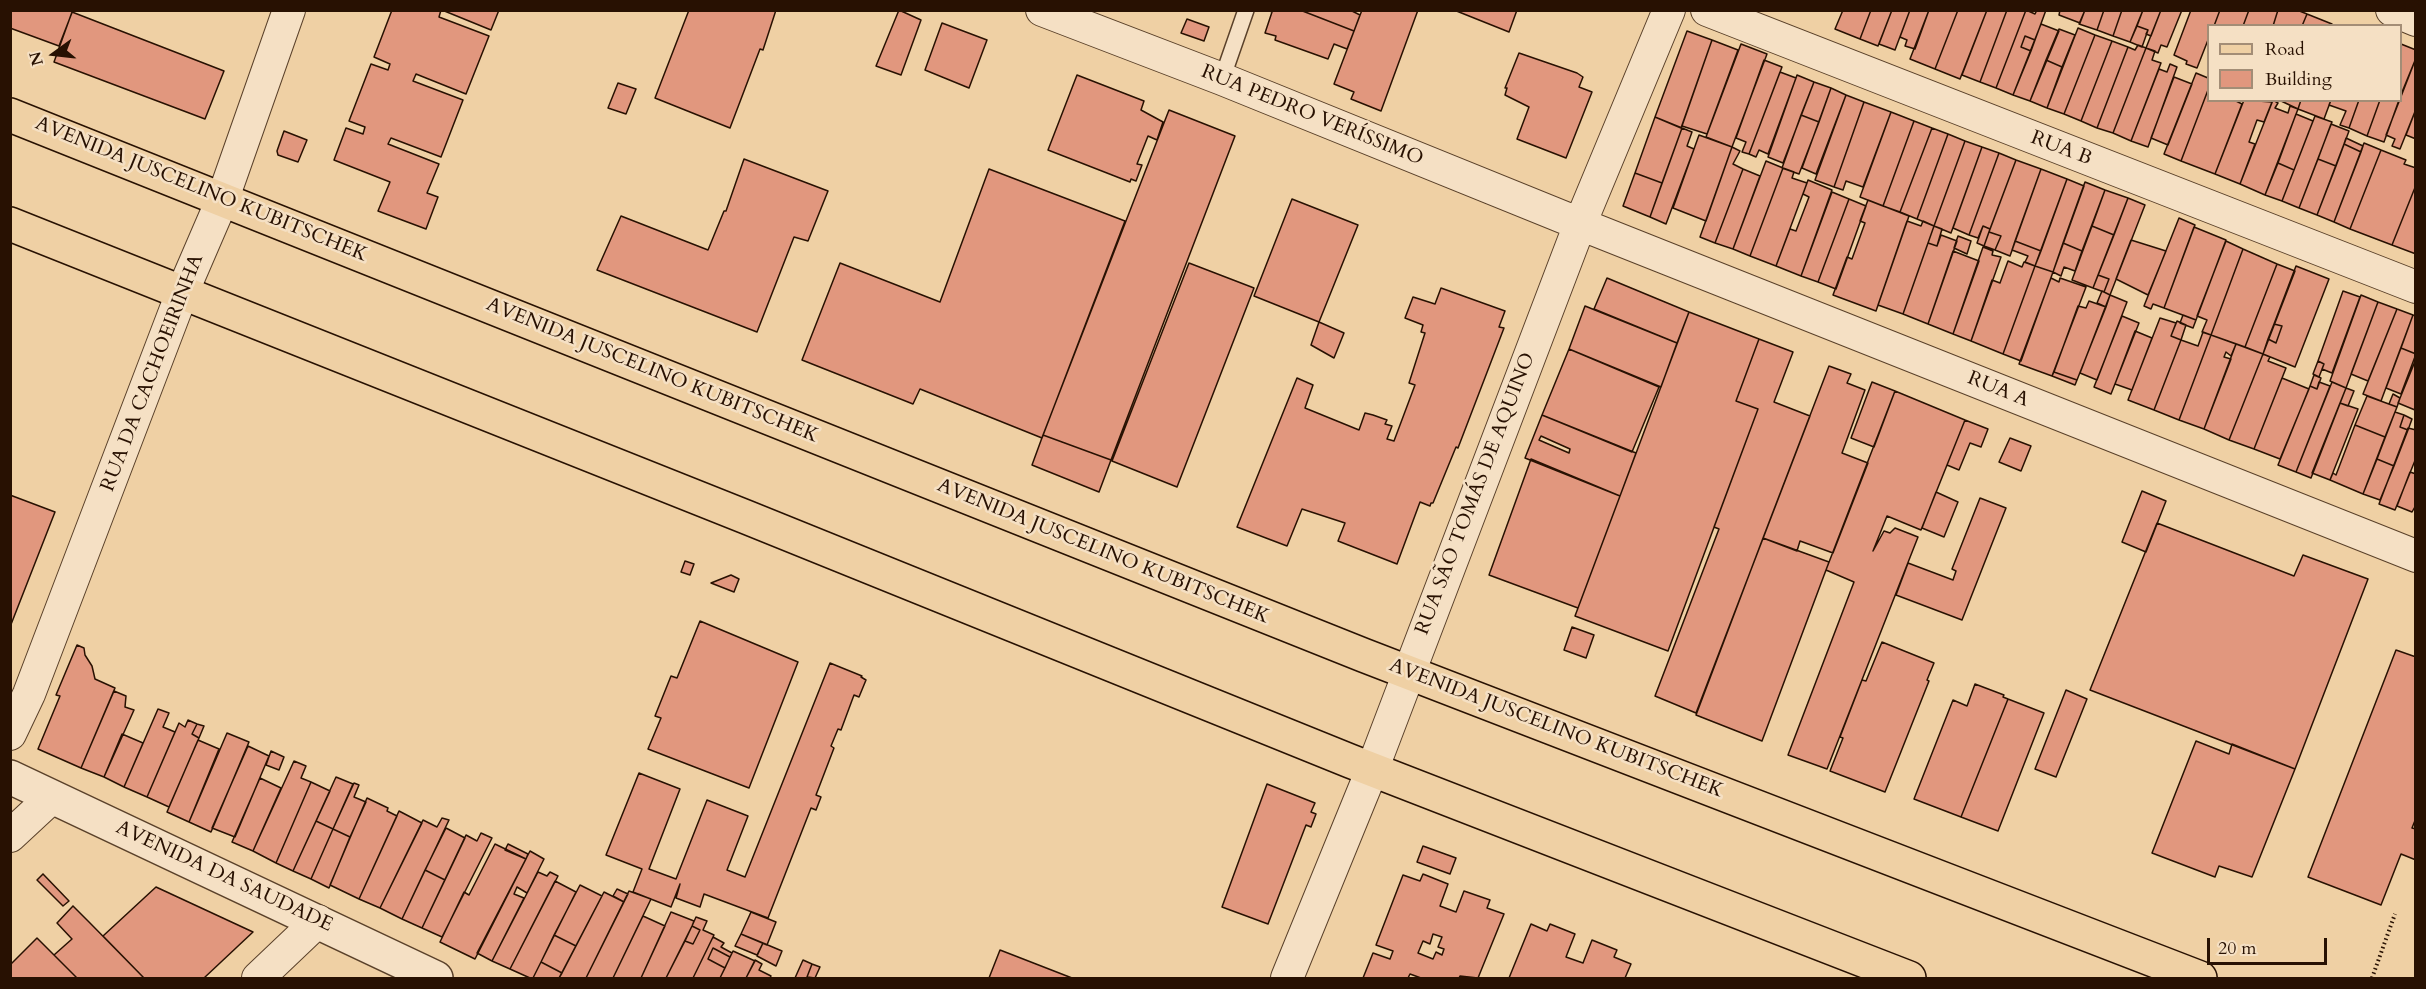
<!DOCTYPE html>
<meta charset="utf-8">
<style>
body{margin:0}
#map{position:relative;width:2426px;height:989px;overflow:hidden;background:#efd0a4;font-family:Cardo,serif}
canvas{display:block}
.frame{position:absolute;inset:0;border:12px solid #281102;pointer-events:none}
.legend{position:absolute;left:2207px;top:24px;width:195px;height:78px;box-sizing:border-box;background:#f5e0c4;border:2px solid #a38d76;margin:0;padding:8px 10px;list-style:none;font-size:18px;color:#281102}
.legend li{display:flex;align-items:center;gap:12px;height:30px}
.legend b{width:30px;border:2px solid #a38d76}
.north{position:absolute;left:24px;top:24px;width:60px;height:60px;-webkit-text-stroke:4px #f5e0c4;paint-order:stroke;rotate:255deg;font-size:16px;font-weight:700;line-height:24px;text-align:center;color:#281102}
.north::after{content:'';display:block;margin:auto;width:21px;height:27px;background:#281102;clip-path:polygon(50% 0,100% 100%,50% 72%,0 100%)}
.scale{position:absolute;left:2207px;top:938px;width:120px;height:27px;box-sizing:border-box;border:3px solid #281102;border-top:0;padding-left:8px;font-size:18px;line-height:21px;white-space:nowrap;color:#281102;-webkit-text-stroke:4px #f5e0c4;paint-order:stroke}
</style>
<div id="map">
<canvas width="2426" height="989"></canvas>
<div class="frame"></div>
<ul class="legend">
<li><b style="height:8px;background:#efd0a4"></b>Road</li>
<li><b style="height:16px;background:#e1977e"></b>Building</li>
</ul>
<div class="north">N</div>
<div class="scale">20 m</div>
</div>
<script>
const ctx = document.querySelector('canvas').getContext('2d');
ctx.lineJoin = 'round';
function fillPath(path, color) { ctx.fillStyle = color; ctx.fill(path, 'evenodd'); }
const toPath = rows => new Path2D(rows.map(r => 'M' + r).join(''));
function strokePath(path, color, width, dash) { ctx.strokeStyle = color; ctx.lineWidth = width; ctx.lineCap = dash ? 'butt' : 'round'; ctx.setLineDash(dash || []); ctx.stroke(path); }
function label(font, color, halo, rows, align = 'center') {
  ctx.font = font + ' Cardo,serif'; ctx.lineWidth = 5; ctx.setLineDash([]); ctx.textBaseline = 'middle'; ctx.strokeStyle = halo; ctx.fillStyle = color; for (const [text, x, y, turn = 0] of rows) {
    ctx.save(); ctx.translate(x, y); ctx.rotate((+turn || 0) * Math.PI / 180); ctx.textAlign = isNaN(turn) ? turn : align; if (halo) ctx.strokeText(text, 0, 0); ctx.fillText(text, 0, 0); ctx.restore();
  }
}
const building = toPath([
 [10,10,73,10,59,46,10,28,10,10],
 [392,10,441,10,439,17,489,36,466,94,416,74,413,81,463,100,441,157,391,138,388,144,439,164,427,193,438,197,426,229,378,211,390,182,334,160,346,128,363,134,365,127,349,121,371,64,388,70,390,64,374,57,392,10],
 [442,10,499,10,491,30,442,10],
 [689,10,776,10,763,50,760,49,730,128,655,98,689,10],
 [899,10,921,20,901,75,876,66,899,10],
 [1268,10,1300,10,1354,31,1347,49,1334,44,1328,59,1275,40,1276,36,1265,33,1272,12,1268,10],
 [1300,10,1350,10,1360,15,1354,31,1300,10],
 [1362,10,1418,10,1381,111,1351,99,1354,92,1334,84,1362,10],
 [1454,10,1517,10,1509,32,1454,10],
 [1843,10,1871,10,1860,39,1835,29,1843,10],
 [1871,10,1892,10,1878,46,1860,39,1871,10],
 [1892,10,1910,10,1895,50,1879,44,1892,10],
 [1910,10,1929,10,1915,49,1905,46,1907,40,1900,37,1910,10],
 [1929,10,1958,10,1935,69,1910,59,1929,10],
 [1958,10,1987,10,1960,79,1935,69,1958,10],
 [1987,10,2007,10,1980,82,1962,75,1987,10],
 [2007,10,2026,10,1996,88,1980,82,2007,10],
 [2026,10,2035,14,2037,10,2046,10,2035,40,2025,36,2021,47,2031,51,2013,95,1996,88,2026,10],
 [2060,10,2085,10,2080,23,2059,15,2060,10],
 [2085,10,2104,10,2097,30,2079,24,2085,10],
 [2104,10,2122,10,2113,36,2097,30,2104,10],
 [2122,10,2143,10,2130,42,2113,36,2122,10],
 [2143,10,2161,10,2151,36,2146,34,2148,30,2137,26,2143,10],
 [2161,10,2182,10,2167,47,2161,45,2158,53,2146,48,2161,10],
 [2191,10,2220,10,2214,26,2208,26,2208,40,2197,68,2186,64,2187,61,2174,55,2191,10],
 [2220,10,2249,10,2243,26,2214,26,2220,10],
 [2249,10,2278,10,2273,26,2243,26,2249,10],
 [2278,10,2297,10,2307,14,2302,26,2273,26,2278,10],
 [72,12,224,71,205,119,54,62,72,12],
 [2307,14,2332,24,2331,26,2302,26,2307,14],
 [1187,19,1209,27,1204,41,1181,33,1187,19],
 [942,23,987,40,969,88,925,70,942,23],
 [2041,24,2059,31,2030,101,2013,95,2041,24],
 [2137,26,2148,30,2142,47,2130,42,2137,26],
 [2078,28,2095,35,2064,114,2047,108,2078,28],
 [2059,29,2075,35,2062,67,2046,60,2059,29],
 [1687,31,1712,40,1681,128,1655,117,1687,31],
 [2095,35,2112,41,2081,121,2064,114,2095,35],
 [2025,36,2035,40,2031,51,2021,47,2025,36],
 [1712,40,1738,50,1707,134,1682,126,1712,40],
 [2112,41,2128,47,2097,128,2081,121,2112,41],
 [1741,44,1767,54,1732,147,1706,137,1741,44],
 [2401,44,2416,50,2416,58,2400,97,2401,44],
 [2138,45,2146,48,2113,133,2097,128,2128,47,2135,50,2138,45],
 [2146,48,2155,51,2152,60,2161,63,2131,141,2113,133,2146,48],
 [1519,53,1577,73,1583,77,1579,87,1592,92,1566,158,1517,139,1529,107,1505,95,1507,88,1505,88,1519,53],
 [2416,58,2416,109,2400,149,2392,146,2395,139,2386,135,2416,58],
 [1764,60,1782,67,1749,154,1742,152,1746,142,1736,138,1764,60],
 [2046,60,2062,67,2047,108,2030,101,2046,60],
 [2170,64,2177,67,2148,147,2131,141,2159,69,2167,72,2170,64],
 [1780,72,1796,78,1768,154,1759,150,1756,157,1749,154,1780,72],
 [2196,73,2208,78,2208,90,2181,161,2164,154,2196,73],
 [1077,75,1144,101,1141,110,1163,122,1157,140,1148,136,1137,164,1142,165,1136,181,1131,179,1130,182,1048,150,1077,75],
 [1797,75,1814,82,1783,163,1768,157,1797,75],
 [2174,77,2192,84,2168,145,2151,138,2174,77],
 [1814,82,1831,88,1819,122,1801,115,1814,82],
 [618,83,636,89,626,114,608,108,618,83],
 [1831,88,1846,95,1816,174,1802,168,1831,88],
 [2208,90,2208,100,2234,100,2242,104,2215,174,2181,161,2208,90],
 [1846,95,1864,102,1834,187,1815,180,1846,95],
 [2244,100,2272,102,2264,122,2257,120,2249,142,2255,144,2240,184,2215,174,2244,100],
 [2273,100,2278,103,2275,108,2288,113,2290,106,2298,109,2265,195,2240,184,2273,100],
 [2279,100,2301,100,2298,109,2279,100],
 [2301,100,2331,100,2324,119,2298,109,2301,100],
 [2331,100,2359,100,2349,128,2340,125,2346,111,2329,105,2331,100],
 [2359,100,2380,100,2367,136,2349,128,2359,100],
 [2380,100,2399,100,2384,142,2367,136,2380,100],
 [1864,102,1891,112,1863,187,1846,181,1843,190,1834,187,1864,102],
 [2416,109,2416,139,2406,135,2416,109],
 [1169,110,1235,136,1111,460,1043,435,1169,110],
 [1891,112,1914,121,1883,206,1860,197,1891,112],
 [2296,114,2313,121,2294,170,2278,163,2296,114],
 [1801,115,1819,122,1799,174,1782,168,1801,115],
 [2315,116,2332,122,2299,208,2282,201,2315,116],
 [1655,117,1682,128,1662,183,1635,173,1655,117],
 [1914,121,1932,128,1900,212,1883,206,1914,121],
 [2331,124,2349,131,2336,166,2318,159,2331,124],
 [1682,128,1692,132,1687,146,1694,149,1666,224,1650,217,1682,128],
 [1932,128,1948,134,1917,219,1900,212,1932,128],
 [284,131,307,140,298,162,278,155,277,151,284,131],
 [1948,134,1965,141,1934,226,1917,219,1948,134],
 [1699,135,1732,147,1706,221,1673,208,1699,135],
 [2346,138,2363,146,2361,152,2344,144,2346,138],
 [1965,141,1982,147,1951,233,1934,226,1965,141],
 [2364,143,2381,150,2350,229,2334,222,2364,143],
 [2344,144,2361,152,2334,222,2317,215,2344,144],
 [1732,147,1740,151,1733,164,1743,169,1715,243,1700,237,1732,147],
 [1982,147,1999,153,1969,235,1953,228,1982,147],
 [2381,150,2406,160,2404,164,2416,168,2416,185,2392,245,2350,229,2381,150],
 [1999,153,2016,160,1990,229,1983,226,1978,238,1969,235,1999,153],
 [744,159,828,191,808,241,794,237,757,332,597,270,621,216,708,250,724,211,726,211,744,159],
 [2318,159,2336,166,2317,215,2299,208,2318,159],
 [2016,160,2041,169,2010,256,1995,250,2001,236,1989,232,2016,160],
 [1766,161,1783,168,1750,256,1733,249,1766,161],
 [2278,163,2294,170,2282,201,2265,195,2278,163],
 [1783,168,1794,172,1792,178,1807,183,1776,266,1750,256,1783,168],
 [989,169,1125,221,1042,438,920,389,913,404,802,360,840,263,940,302,989,169],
 [1743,169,1760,176,1733,249,1715,243,1743,169],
 [2041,169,2067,179,2041,251,2015,241,2041,169],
 [1635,173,1662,183,1650,217,1623,206,1635,173],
 [2067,179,2084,186,2053,272,2035,266,2067,179],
 [1808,180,1832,190,1801,276,1776,266,1790,229,1796,231,1809,197,1803,194,1808,180],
 [2085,182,2105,190,2082,251,2063,243,2085,182],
 [2416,185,2416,254,2392,245,2416,185],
 [2105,190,2128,198,2114,235,2092,226,2105,190],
 [1832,192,1849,199,1818,282,1801,276,1832,192],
 [2128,198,2145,205,2110,295,2104,292,2109,279,2098,275,2128,198],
 [1292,199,1358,225,1319,322,1254,296,1292,199],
 [1849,199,1866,206,1836,289,1818,282,1849,199],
 [1868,200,1909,216,1876,311,1833,295,1847,257,1852,259,1865,223,1860,221,1868,200],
 [2179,218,2195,225,2164,308,2153,304,2151,309,2144,306,2179,218],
 [1907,221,1921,226,1923,221,1934,226,1903,314,1878,305,1907,221],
 [1934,226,1942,229,1937,246,1928,243,1934,226],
 [1983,226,1990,229,1984,246,1977,243,1983,226],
 [2092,226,2114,235,2093,288,2072,280,2092,226],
 [2194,227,2226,240,2196,320,2164,308,2194,227],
 [1989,232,2001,236,1995,250,1984,246,1989,232],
 [1941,235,1957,241,1928,324,1903,314,1928,243,1937,246,1941,235],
 [1958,236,1971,241,1967,254,1954,248,1958,236],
 [2131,240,2166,251,2148,295,2116,279,2131,240],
 [2015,241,2041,251,2035,266,2025,262,2028,256,2012,250,2015,241],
 [2226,241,2243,249,2211,335,2202,332,2207,320,2197,316,2226,241],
 [2063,243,2082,251,2075,271,2064,267,2061,276,2053,272,2063,243],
 [1983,247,1993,251,1992,255,2001,257,1971,341,1953,334,1983,247],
 [2243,249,2277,264,2245,347,2211,335,2243,249],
 [1953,251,1979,261,1953,334,1928,324,1953,251],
 [2008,261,2022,267,2024,262,2035,266,2003,354,1971,341,1992,280,2000,283,2008,261],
 [1189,263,1254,288,1177,487,1112,461,1189,263],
 [2277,264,2295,271,2263,354,2245,347,2277,264],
 [2035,266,2053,272,2021,361,2003,354,2035,266],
 [2296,266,2329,279,2295,367,2263,354,2268,339,2276,343,2282,326,2274,324,2296,266],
 [2098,275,2109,279,2104,292,2093,288,2098,275],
 [1607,278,1689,312,1677,343,1594,309,1607,278],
 [2051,278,2059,282,2060,278,2086,287,2052,376,2019,364,2051,278],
 [1441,288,1505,311,1499,327,1504,328,1458,448,1456,447,1433,503,1431,503,1430,506,1420,502,1397,564,1338,541,1345,523,1302,509,1287,546,1237,527,1297,378,1313,385,1305,408,1359,430,1365,413,1373,415,1387,420,1385,424,1392,426,1387,439,1394,441,1415,385,1409,383,1425,333,1421,332,1423,325,1405,318,1413,297,1435,304,1441,288],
 [2102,291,2110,295,2106,307,2097,303,2102,291],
 [2343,291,2360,297,2332,373,2322,369,2324,364,2318,361,2343,291],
 [2110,295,2127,302,2097,380,2080,373,2110,295],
 [2361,295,2378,302,2346,388,2330,381,2361,295],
 [2089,301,2106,307,2077,380,2054,372,2078,306,2086,308,2089,301],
 [2378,302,2397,309,2368,381,2351,374,2378,302],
 [1585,306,1677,343,1661,387,1569,349,1585,306],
 [2397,309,2413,315,2381,401,2363,394,2397,309],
 [1689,312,1759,339,1736,401,1758,409,1668,651,1575,616,1689,312],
 [2183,315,2196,320,2193,328,2180,323,2183,315],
 [2413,315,2416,316,2416,354,2401,348,2413,315],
 [2122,316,2139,323,2111,394,2094,387,2122,316],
 [2160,318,2176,323,2171,336,2181,340,2154,410,2128,400,2160,318],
 [2177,321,2186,325,2181,340,2171,336,2177,321],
 [1319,322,1344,333,1334,358,1311,345,1319,322],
 [2274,324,2282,326,2276,343,2268,339,2274,324],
 [2135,331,2152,338,2132,390,2115,384,2135,331],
 [2203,332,2211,335,2179,420,2154,410,2181,340,2198,346,2203,332],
 [2211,335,2236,344,2231,356,2226,352,2224,357,2231,359,2204,429,2179,420,2211,335],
 [1759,339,1793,352,1774,402,1810,416,1696,713,1655,696,1719,529,1714,527,1758,409,1736,401,1759,339],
 [2236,344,2263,354,2229,440,2204,429,2236,344],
 [2401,348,2416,354,2401,394,2386,388,2401,348],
 [1569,349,1659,387,1632,452,1542,415,1569,349],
 [2263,354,2270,357,2268,361,2286,368,2254,449,2229,440,2263,354],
 [2416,359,2416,408,2415,410,2398,403,2416,359],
 [2318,361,2324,364,2319,377,2313,374,2318,361],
 [1829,366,1851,374,1847,383,1865,390,1842,453,1868,463,1833,553,1800,541,1797,551,1763,538,1829,366],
 [2054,372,2077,380,2075,385,2052,376,2054,372],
 [2314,375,2321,378,2317,389,2310,386,2314,375],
 [2282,378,2309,389,2280,459,2254,449,2282,378],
 [1872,382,1895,391,1874,447,1851,438,1872,382],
 [2319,382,2330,386,2296,472,2278,465,2310,386,2317,389,2319,382],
 [2332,382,2346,388,2311,478,2296,472,2332,382],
 [2346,388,2354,391,2348,406,2340,403,2346,388],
 [1895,391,1965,420,1921,530,1887,516,1873,551,1884,531,1890,533,1895,528,1918,537,1827,769,1788,755,1854,582,1826,570,1895,391],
 [2393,394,2400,398,2397,407,2389,404,2393,394],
 [2367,396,2397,407,2385,437,2355,425,2367,396],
 [2340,403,2358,409,2330,480,2312,473,2340,403],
 [2395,412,2404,415,2400,427,2408,430,2394,466,2377,459,2395,412],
 [1542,415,1636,453,1620,496,1525,458,1542,415],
 [1541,436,1570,449,1569,453,1539,440,1541,436],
 [2404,415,2412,419,2408,430,2400,427,2404,415],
 [1965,420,1988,429,1981,447,1970,443,1959,470,1947,465,1965,420],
 [2355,425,2385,437,2363,494,2330,480,2333,473,2336,475,2355,425],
 [2408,428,2416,430,2416,458,2395,510,2379,504,2408,428],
 [1043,435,1111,460,1099,492,1032,465,1043,435],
 [2010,438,2031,446,2021,471,1999,462,2010,438],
 [1531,459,1620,496,1578,608,1489,575,1531,459],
 [2377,459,2394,466,2380,500,2363,494,2377,459],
 [2410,472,2416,474,2416,505,2412,512,2397,506,2410,472],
 [2142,491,2166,501,2146,552,2122,542,2142,491],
 [1936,492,1958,502,1944,537,1922,528,1936,492],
 [10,495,55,512,10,627,10,495],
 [1980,498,2006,508,1962,620,1896,595,1908,563,1953,580,1956,571,1952,569,1980,498],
 [2157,523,2294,576,2303,555,2368,579,2295,769,2090,690,2157,523],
 [1763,538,1829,562,1762,741,1696,715,1763,538],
 [685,561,694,564,690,575,681,572,685,561],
 [731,575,739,579,734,592,711,583,731,575],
 [700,621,798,662,749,788,648,749,661,718,655,716,671,676,677,678,700,621],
 [1572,627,1594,635,1586,658,1564,650,1572,627],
 [1882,642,1934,663,1927,680,1929,681,1885,792,1830,771,1843,738,1840,737,1862,680,1866,681,1882,642],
 [77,645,84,648,85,655,92,666,95,679,115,688,81,768,38,749,60,696,56,695,77,645],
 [2396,650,2416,657,2416,818,2412,828,2416,829,2416,860,2401,854,2381,905,2308,877,2396,650],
 [830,663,862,676,861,677,866,680,859,697,854,695,841,730,838,729,831,746,834,748,816,795,821,797,816,810,811,808,768,918,704,894,700,907,676,898,680,884,671,907,633,892,642,869,606,855,639,773,680,789,649,869,676,879,707,800,748,816,727,870,745,877,830,663],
 [1975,684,2004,695,2003,697,2008,699,1961,817,1914,799,1953,700,1967,706,1975,684],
 [2066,690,2087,699,2056,777,2035,769,2066,690],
 [114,691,126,696,125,707,134,710,104,777,81,768,114,691],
 [2008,699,2044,713,1998,831,1961,817,2008,699],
 [158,709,169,713,163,727,175,732,147,797,124,787,158,709],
 [188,720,197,724,192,734,199,738,169,807,147,797,179,723,185,727,188,720],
 [197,724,204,726,199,738,192,734,197,724],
 [227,733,249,742,211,832,189,822,227,733],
 [122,734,143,743,124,787,104,777,122,734],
 [198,740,219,749,189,822,167,812,198,740],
 [2196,741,2229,754,2232,744,2295,769,2252,877,2219,866,2215,877,2152,853,2196,741],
 [248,746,269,756,235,837,212,828,248,746],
 [271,751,284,757,279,770,266,765,271,751],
 [294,761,306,766,301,778,311,782,276,863,253,851,294,761],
 [336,777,353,784,333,829,316,821,336,777],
 [260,778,281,788,253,851,232,842,260,778],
 [311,782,330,791,293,871,276,863,311,782],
 [354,783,359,785,354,797,366,802,350,837,333,829,354,783],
 [1267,784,1315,803,1311,812,1316,814,1311,827,1306,825,1268,924,1222,907,1267,784],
 [367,798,388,808,387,811,397,816,359,899,330,885,367,798],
 [399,811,422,823,380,908,359,899,399,811],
 [442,818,449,820,402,919,380,908,423,820,437,827,442,818],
 [316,821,333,829,311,879,293,871,316,821],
 [446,828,465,838,445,880,425,870,446,828],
 [333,829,350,837,329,888,311,879,333,829],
 [481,833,492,838,442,937,422,928,466,835,477,841,481,833],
 [495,844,526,859,475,959,440,942,464,892,469,895,495,844],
 [508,844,528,854,526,859,505,850,508,844],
 [1423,846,1456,858,1450,874,1417,862,1423,846],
 [530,851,544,859,527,893,517,887,514,894,524,898,492,961,477,953,530,851],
 [425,870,445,880,422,928,402,919,425,870],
 [538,872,547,876,550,872,558,876,510,969,492,961,538,872],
 [43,874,69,901,63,906,37,880,43,874],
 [1423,874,1448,884,1440,906,1456,912,1464,891,1490,900,1487,908,1504,914,1478,978,1460,976,1459,978,1421,978,1410,974,1408,978,1363,978,1373,953,1390,959,1393,951,1376,945,1403,875,1420,881,1423,874],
 [1433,934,1442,937,1438,947,1444,949,1442,955,1436,952,1433,959,1418,953,1423,941,1430,944,1433,934],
 [555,881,576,892,533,978,530,978,510,969,555,881],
 [580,885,602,896,576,946,554,935,580,885],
 [156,887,253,932,204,978,144,978,103,936,156,887],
 [617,889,628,894,624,902,613,896,617,889],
 [629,891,651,899,613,978,586,978,629,891],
 [604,892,624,902,586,978,559,978,604,892],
 [73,906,89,922,144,978,77,978,54,955,72,939,57,923,73,906],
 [671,912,694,921,692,926,666,978,641,978,671,912],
 [751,912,776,922,767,945,741,934,751,912],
 [643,916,665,926,641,978,613,978,643,916],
 [696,917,707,921,703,930,714,935,693,978,666,978,685,941,693,944,700,930,692,926,696,917],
 [1531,924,1547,931,1550,924,1575,934,1566,957,1583,963,1592,940,1617,950,1614,957,1631,964,1625,978,1509,978,1531,924],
 [692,926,700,930,693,944,685,941,692,926],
 [741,934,763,943,757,955,735,946,741,934],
 [554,935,576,946,562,973,541,962,554,935],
 [713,937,724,943,721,947,732,953,730,957,713,948,708,959,725,968,720,978,693,978,713,937],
 [37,938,77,978,10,978,10,965,37,938],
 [763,943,782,951,776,966,757,956,763,943],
 [713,948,730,957,725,968,708,959,713,948],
 [1000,950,1072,978,989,978,1000,950],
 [733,951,755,961,746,978,720,978,733,951],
 [755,960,762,964,759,970,771,976,770,978,746,978,755,960],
 [803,960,812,964,807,977,810,978,795,978,803,960],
 [541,962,562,973,559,978,533,978,541,962],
 [812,964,820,967,815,978,807,977,812,964]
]);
fillPath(building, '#e1977e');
strokePath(building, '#281102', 1.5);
const service = toPath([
 [1222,79,1246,10]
]);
const minor = toPath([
 [1042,10,1222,79,1580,224,2416,556],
 [1707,10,2416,287],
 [2392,10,2416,20],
 [10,734,29,694,182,293,223,198,289,10],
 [10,836,52,797],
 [258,978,318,921],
 [1287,978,1372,770,1580,224,1669,10]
]);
const tertiary = toPath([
 [10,777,436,978]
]);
const primary = toPath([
 [10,115,1363,655,2200,978],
 [10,224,746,517,1350,761,1909,978]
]);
strokePath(service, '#5a412a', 18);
strokePath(minor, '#5a412a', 34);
strokePath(tertiary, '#5a412a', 36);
strokePath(primary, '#281102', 36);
strokePath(toPath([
 [2372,978,2395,914]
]), '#281102', 4, [1.5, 3]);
strokePath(service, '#f5e0c4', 15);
strokePath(minor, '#f5e0c4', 32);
strokePath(tertiary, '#f5e0c4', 33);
strokePath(primary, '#efd0a4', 33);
label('20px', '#281102', '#f5e0c4', [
 ["RUA PEDRO VERÍSSIMO",1312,116,22],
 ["RUA B",2061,149,21],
 ["AVENIDA JUSCELINO KUBITSCHEK",201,190,22],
 ["AVENIDA JUSCELINO KUBITSCHEK",652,371,22],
 ["RUA DA CACHOEIRINHA",153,373,-69],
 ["RUA A",1998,390,22],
 ["RUA SÃO TOMÁS DE AQUINO",1476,494,-69],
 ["AVENIDA JUSCELINO KUBITSCHEK",1103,552,22],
 ["AVENIDA JUSCELINO KUBITSCHEK",1556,729,21],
 ["AVENIDA DA SAUDADE",224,877,25]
]);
</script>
